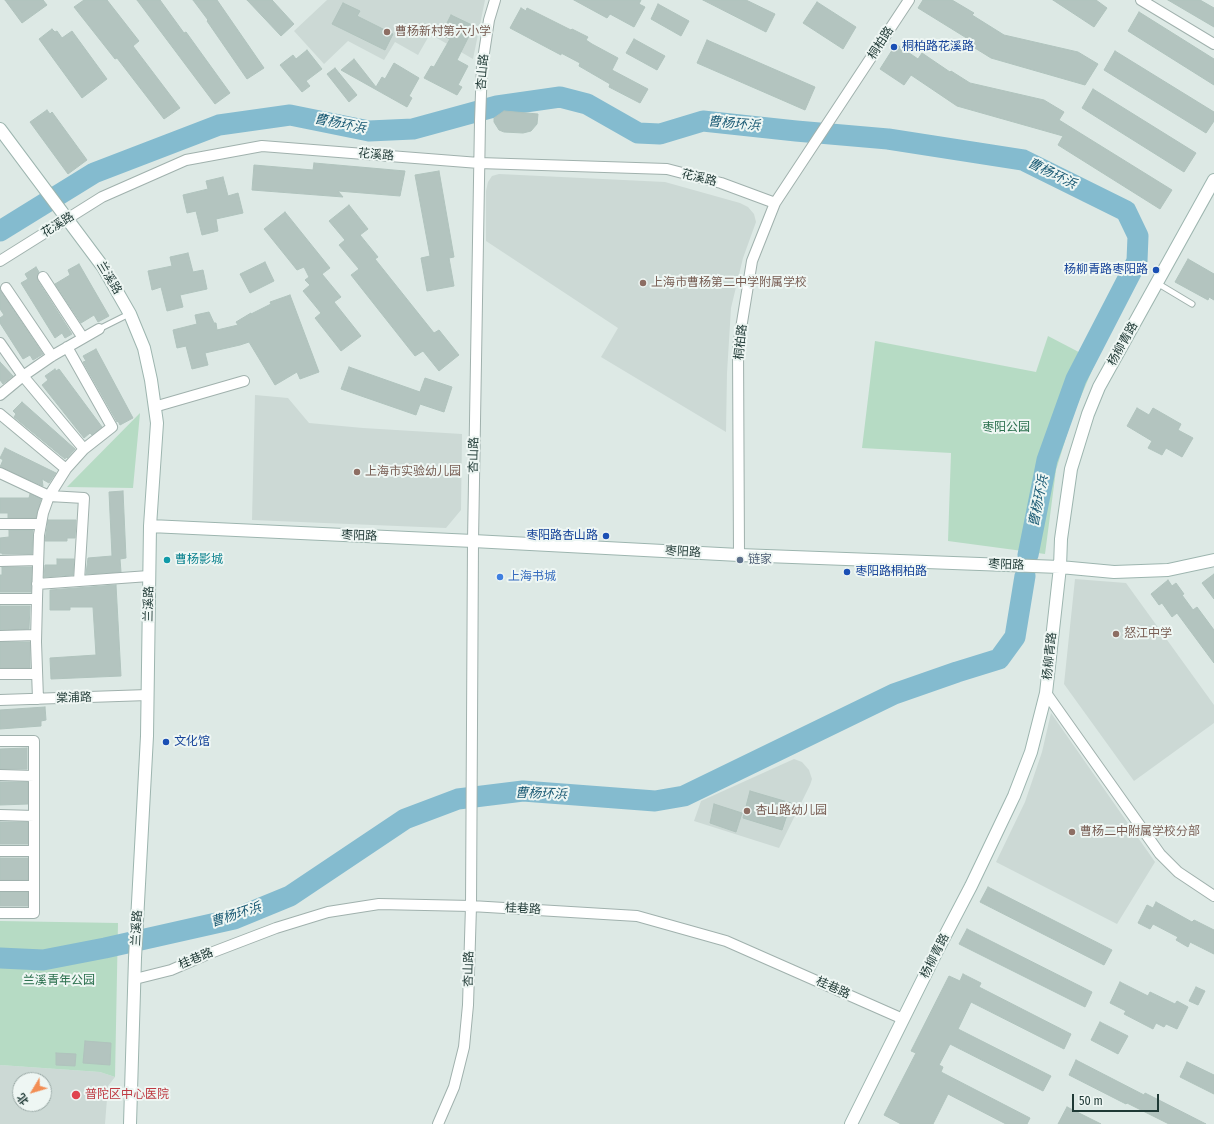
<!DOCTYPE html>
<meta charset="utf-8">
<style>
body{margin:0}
#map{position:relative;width:1214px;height:1124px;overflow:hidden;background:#dde9e5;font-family:"Fira Sans Condensed","Noto Sans SC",sans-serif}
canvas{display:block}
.north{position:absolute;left:12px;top:1072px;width:40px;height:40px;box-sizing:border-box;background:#eef6f3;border:1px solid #9baaa7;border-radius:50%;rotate:232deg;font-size:11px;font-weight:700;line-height:16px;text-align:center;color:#1f3935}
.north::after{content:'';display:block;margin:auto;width:14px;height:18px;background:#f28d53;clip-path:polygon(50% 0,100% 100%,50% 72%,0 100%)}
.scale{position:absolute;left:1072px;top:1094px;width:87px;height:18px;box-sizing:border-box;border:2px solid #1f3935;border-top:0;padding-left:5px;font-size:12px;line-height:14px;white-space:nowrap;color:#1f3935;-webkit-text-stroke:3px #eef6f3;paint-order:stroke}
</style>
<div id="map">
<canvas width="1214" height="1124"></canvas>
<div class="north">北</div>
<div class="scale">50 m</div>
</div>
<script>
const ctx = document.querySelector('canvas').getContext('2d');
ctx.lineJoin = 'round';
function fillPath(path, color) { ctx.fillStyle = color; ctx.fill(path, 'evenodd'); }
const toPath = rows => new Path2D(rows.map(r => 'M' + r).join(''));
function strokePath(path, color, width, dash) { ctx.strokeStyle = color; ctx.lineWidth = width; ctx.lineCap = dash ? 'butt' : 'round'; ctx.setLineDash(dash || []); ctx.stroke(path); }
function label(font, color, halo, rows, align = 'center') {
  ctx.font = font + ' "Fira Sans Condensed","Noto Sans SC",sans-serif'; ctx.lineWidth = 4; ctx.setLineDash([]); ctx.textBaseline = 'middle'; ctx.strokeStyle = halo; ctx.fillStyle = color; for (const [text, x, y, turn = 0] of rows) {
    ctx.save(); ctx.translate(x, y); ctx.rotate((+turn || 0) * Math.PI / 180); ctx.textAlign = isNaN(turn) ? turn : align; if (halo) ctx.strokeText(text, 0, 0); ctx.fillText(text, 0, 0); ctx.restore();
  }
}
fillPath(toPath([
 [327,0,485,0,473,59,430,34,418,55,395,42,384,60,348,41,324,64,294,31],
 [499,174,665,182,740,203,748,207,754,214,756,222,743,258,731,308,727,373,726,432,601,357,618,328,486,241,486,191,488,182,492,176],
 [255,395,288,398,309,423,363,428,462,434,461,510,446,528,252,520],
 [1075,579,1126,583,1214,705,1214,723,1134,781,1064,684],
 [1051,713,1155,862,1117,924,996,862,1025,802,1042,752],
 [794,759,802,762,809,770,812,779,810,785,779,848,694,821,701,801],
 [0,1065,100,1072,115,1077,108,1086,105,1124,0,1124],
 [20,1080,44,1080,44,1104,20,1104]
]), '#ccd9d5');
fillPath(toPath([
 [1048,336,1096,361,1073,415,1056,470,1045,554,948,541,951,453,862,448,875,341,1036,372],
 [140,413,133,488,67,487],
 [0,921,118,923,115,1077,100,1072,0,1065]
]), '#b6dbc4');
strokePath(toPath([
 [0,231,94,173,219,125,290,115,369,131,413,129,497,106,560,97,587,104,638,133,660,134,703,121,796,131,888,139,1023,160,1126,211,1138,236,1137,261,1076,379,1047,460,1028,555],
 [0,958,43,960,105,948,234,919,290,896,405,819,458,799,523,791,655,801,684,796,894,694,957,672,999,659,1015,637,1025,576]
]), '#84bbcf', 21);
const building = toPath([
 [5,0,43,0,47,5,22,23,5,0],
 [84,0,107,0,139,41,133,46,180,108,164,119,117,58,115,59,74,7,84,0],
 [137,0,160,0,184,33,186,32,230,93,215,104,137,0],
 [193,0,217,0,264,68,247,79,207,21,208,20,193,0],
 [247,0,272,0,294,24,281,36,247,0],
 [574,0,641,0,639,4,645,7,634,27,610,14,607,18,574,0],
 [703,0,746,0,775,14,766,32,703,0],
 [923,0,952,0,974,13,972,15,1004,35,1078,52,1098,64,1085,85,991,58,970,45,973,42,918,8,923,0],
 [1053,0,1096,0,1107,8,1094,27,1053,0],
 [1168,0,1200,0,1214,8,1214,27,1168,0],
 [817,2,856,27,843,49,803,23,817,2],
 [343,3,360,11,357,16,393,34,385,50,332,24,343,3],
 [658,4,689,21,681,36,651,19,658,4],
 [521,8,526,11,527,8,571,30,572,29,588,37,586,40,592,44,618,58,612,70,648,89,640,103,609,87,610,84,579,66,580,63,561,53,561,55,510,28,521,8],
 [1139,12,1214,59,1214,85,1128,31,1139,12],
 [451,15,474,26,457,60,468,66,458,85,462,87,457,95,424,78,431,66,434,67,450,39,441,35,451,15],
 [52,29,55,32,57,31,62,38,72,31,107,79,82,98,39,39,52,29],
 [634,39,665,56,657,70,626,53,634,39],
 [707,40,815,87,805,110,697,63,707,40],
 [896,44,918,59,922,53,950,72,951,71,970,83,1044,100,1064,112,1059,120,1172,190,1160,209,1058,145,1063,136,957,106,911,75,904,85,880,69,896,44],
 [307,50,322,69,306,81,310,86,302,92,280,65,293,55,296,59,307,50],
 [1115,51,1214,112,1214,121,1206,133,1104,70,1115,51],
 [354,59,376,87,382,77,385,79,394,63,419,78,409,96,412,98,407,107,341,70,354,59],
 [335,68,357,95,349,102,327,74,335,68],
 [1093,89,1196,153,1184,172,1082,108,1093,89],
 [47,110,50,114,52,112,87,160,68,174,30,122,47,110],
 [504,111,538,114,537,124,531,131,523,133,504,132,499,130,494,122,494,118,504,111],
 [314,163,405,171,400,196,338,191,343,197,252,190,254,165,313,170,314,163],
 [439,171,454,257,449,258,454,286,427,291,421,258,430,256,415,175,439,171],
 [223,177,228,196,238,193,243,213,216,219,218,231,202,235,196,211,187,213,183,195,208,189,206,181,223,177],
 [349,205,368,229,360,235,378,257,375,259,434,333,439,330,459,355,439,371,423,351,415,356,351,275,359,269,339,245,345,240,329,221,349,205],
 [285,212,330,268,322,274,341,297,334,302,361,336,341,351,315,318,321,313,303,291,310,285,305,280,309,277,304,267,297,270,264,229,285,212],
 [188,253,193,272,203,270,207,289,180,295,183,307,167,311,161,287,152,290,148,271,172,266,170,257,188,253],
 [1188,259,1214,274,1214,300,1209,297,1208,300,1175,282,1188,259],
 [265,262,274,281,250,293,240,274,265,262],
 [79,264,109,316,98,322,94,315,81,323,55,284,70,275,68,270,79,264],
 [36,267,39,272,37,277,38,281,72,334,65,338,62,333,55,338,21,283,28,279,25,274,36,267],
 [0,290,43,354,33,360,30,355,23,359,0,323,0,318,4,315,0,309,0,290],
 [290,295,319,372,300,379,297,372,275,385,249,342,240,345,205,353,208,365,192,369,186,346,177,348,173,330,197,324,195,315,209,312,214,323,216,323,217,330,238,325,236,322,251,313,251,314,271,304,270,302,290,295],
 [96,349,133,418,120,425,118,421,117,422,83,362,86,361,83,356,96,349],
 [0,362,13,376,3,384,0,380,0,362],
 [349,367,420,392,425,378,452,387,444,412,420,404,416,415,341,389,349,367],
 [55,369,56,371,59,369,102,427,92,435,90,433,84,438,42,385,48,380,45,376,55,369],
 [22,402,75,449,67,458,66,457,65,459,14,417,16,414,13,411,22,402],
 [1137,408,1149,415,1153,408,1181,424,1178,430,1193,438,1182,457,1166,448,1162,455,1148,448,1152,441,1127,426,1137,408],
 [5,448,56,473,49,483,42,479,43,486,0,467,3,460,0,458,5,448],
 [123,491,126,558,120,559,121,572,86,574,88,558,112,556,109,492,123,491],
 [30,494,41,499,36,518,8,518,8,513,0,513,0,498,29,498,30,494],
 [48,520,76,520,75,538,67,538,67,541,45,541,48,520],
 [9,530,33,530,32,554,2,554,2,553,0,553,0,538,9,537,9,530],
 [57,559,74,559,73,575,44,577,45,565,57,565,57,559],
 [2,567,32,567,31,592,0,592,0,575,2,575,2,567],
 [1214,574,1214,599,1202,583,1214,574],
 [1168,580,1172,586,1176,583,1184,594,1182,595,1193,610,1197,607,1214,630,1214,663,1177,613,1172,617,1162,603,1159,605,1151,594,1168,580],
 [116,585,121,676,51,679,50,658,96,655,93,607,70,607,70,610,50,610,50,590,116,585],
 [0,606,30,606,29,629,0,630,0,606],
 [0,642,30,642,30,668,0,668,0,642],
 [45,707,46,720,41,721,41,726,0,729,0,710,45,707],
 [27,748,27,769,0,769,0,749,27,748],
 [0,782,28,782,28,804,0,805,0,782],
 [750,791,791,803,782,830,743,818,750,791],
 [714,804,742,813,736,832,710,823,714,804],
 [0,822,28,822,28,844,0,844,0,822],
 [0,858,28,858,28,880,0,880,0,858],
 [988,887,1112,950,1104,965,980,902,988,887],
 [0,892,28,892,28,906,0,906,0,892],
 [1156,902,1192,922,1194,920,1214,930,1214,954,1190,942,1188,947,1176,940,1178,937,1153,924,1150,929,1138,923,1147,905,1153,908,1156,902],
 [967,929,1092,992,1085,1007,959,944,967,929],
 [963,974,981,983,979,987,1071,1034,1064,1049,971,1002,958,1029,1051,1076,1043,1091,950,1044,939,1065,943,1067,941,1072,1030,1118,1027,1124,1006,1124,948,1094,933,1124,901,1124,884,1115,916,1053,911,1051,949,976,960,981,963,974],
 [1120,982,1148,996,1150,992,1175,1004,1177,1001,1188,1007,1177,1029,1166,1024,1164,1027,1156,1023,1153,1029,1124,1014,1126,1011,1110,1003,1120,982],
 [1196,987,1205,991,1198,1005,1189,1001,1196,987],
 [1100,1022,1128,1036,1118,1054,1091,1040,1100,1022],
 [85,1041,111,1043,110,1065,83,1063,85,1041],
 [56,1053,76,1054,75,1066,56,1065,56,1053],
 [1076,1060,1144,1095,1145,1093,1206,1124,1169,1124,1127,1103,1126,1104,1069,1075,1076,1060],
 [1187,1062,1214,1075,1214,1094,1180,1077,1187,1062],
 [1067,1107,1101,1124,1058,1124,1067,1107]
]);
fillPath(building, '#b3c4bf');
strokePath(building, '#b0c3bd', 1);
const lane = toPath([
 [1157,283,1192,304],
 [99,329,129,314]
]);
const street = toPath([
 [1141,0,1214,44],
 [0,261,102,197,186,160,262,146,479,163,667,169,721,183,775,203],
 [43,277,83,338],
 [6,288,52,356],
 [0,343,23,376,84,449],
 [0,395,23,376,52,356,99,329],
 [154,407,244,381],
 [0,414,66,469],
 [0,473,49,496,84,498,79,581],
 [0,524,41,524],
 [739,555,738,347,752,261,775,203,909,0],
 [0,561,38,560],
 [37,584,149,576],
 [0,599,37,599],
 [0,636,36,635],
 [0,674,37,674],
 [1046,693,1160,854,1178,872,1214,896],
 [38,699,36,642,37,599,39,535,43,513,49,496,66,469,84,449,112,427,67,347],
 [0,700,148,695],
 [0,741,34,741,34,913,0,913],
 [0,775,34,776],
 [0,815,34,816],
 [0,851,34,851],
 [0,886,34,886],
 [135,979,171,970,208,954,276,928,328,912,379,904,471,906,637,916,726,941,903,1019],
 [438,1124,454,1087,464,1047,468,1005,471,906,473,541,480,121,482,66,489,20,495,0]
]);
const secondary = toPath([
 [0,129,103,267,130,314,144,348,151,380,157,423,150,526,147,736,135,958,130,1124],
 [150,526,473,541,739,555,1060,567,1114,572,1168,570,1214,560],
 [851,1124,937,951,971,886,1014,796,1031,752,1046,693,1060,567,1061,539,1071,469,1088,414,1099,387,1214,180]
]);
strokePath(lane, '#a0b1ad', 7);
strokePath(street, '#a0b1ad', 12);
strokePath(secondary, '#9db5af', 14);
strokePath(lane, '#fff', 5);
strokePath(street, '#fff', 10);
strokePath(secondary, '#fff', 12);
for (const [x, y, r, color] of [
 [387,32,4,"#8d6e63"],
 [894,47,4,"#1a4fb4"],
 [1156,270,4,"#1a4fb4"],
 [643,283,4,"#8d6e63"],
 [357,472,4,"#8d6e63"],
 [606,536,4,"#1a4fb4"],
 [167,560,4,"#0f9aa8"],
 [740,560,4,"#5c6f8a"],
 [847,572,4,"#1a4fb4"],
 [500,577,4,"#3f7fe0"],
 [1116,634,4,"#8d6e63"],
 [166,742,4,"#1a4fb4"],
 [747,811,4,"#8d6e63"],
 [1072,832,4,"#8d6e63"],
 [76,1095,5,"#e0444e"]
]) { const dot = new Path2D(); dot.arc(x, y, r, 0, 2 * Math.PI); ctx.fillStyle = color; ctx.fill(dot); strokePath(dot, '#eef6f3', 1.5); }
label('12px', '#785e54', '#eef6f3', [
 ["曹杨新村第六小学",395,32],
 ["上海市曹杨第二中学附属学校",651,283],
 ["上海市实验幼儿园",365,472],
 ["怒江中学",1124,634],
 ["杏山路幼儿园",755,811],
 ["曹杨二中附属学校分部",1080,832]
], 'left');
label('12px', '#1f3935', '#eef6f3', [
 ["桐柏路",881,43,-57],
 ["杏山路",483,72,-85],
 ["花溪路",376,155,5],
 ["花溪路",699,178,14],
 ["花溪路",58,225,-32],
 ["兰溪路",109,278,59],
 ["桐柏路",741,342,-84],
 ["杨柳青路",1123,344,-61],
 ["杏山路",474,455,-89],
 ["枣阳路",359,536,2],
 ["枣阳路",683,552,3],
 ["枣阳路",1006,565,2],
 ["兰溪路",149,604,-89],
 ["杨柳青路",1050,656,-84],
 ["棠浦路",74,698,-2],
 ["桂巷路",523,909,3],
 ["兰溪路",137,928,-87],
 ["杨柳青路",935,956,-63],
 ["桂巷路",196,959,-22],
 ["杏山路",469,969,-89],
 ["桂巷路",833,988,24]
]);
label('12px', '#164399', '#eef6f3', [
 ["桐柏路花溪路",902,47],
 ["杨柳青路枣阳路",1148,270,"right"],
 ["枣阳路杏山路",598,536,"right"],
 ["枣阳路桐柏路",855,572],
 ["文化馆",174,742]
], 'left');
label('12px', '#2a6f4d', '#eef6f3', [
 ["枣阳公园",1006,428],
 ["兰溪青年公园",59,981]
]);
label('12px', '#0d838f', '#eef6f3', [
 ["曹杨影城",175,560]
], 'left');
label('12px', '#4e5e75', '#eef6f3', [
 ["链家",748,560]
], 'left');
label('12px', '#366cbe', '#eef6f3', [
 ["上海书城",508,577]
], 'left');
label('12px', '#be3a42', '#eef6f3', [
 ["普陀区中心医院",85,1095]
], 'left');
label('italic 13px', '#1a5a74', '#eef6f3', [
 ["曹杨环浜",340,124,11],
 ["曹杨环浜",734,124,5],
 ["曹杨环浜",1052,174,26],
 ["曹杨环浜",1039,501,-79],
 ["曹杨环浜",541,794,2],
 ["曹杨环浜",236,915,-18]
]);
</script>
